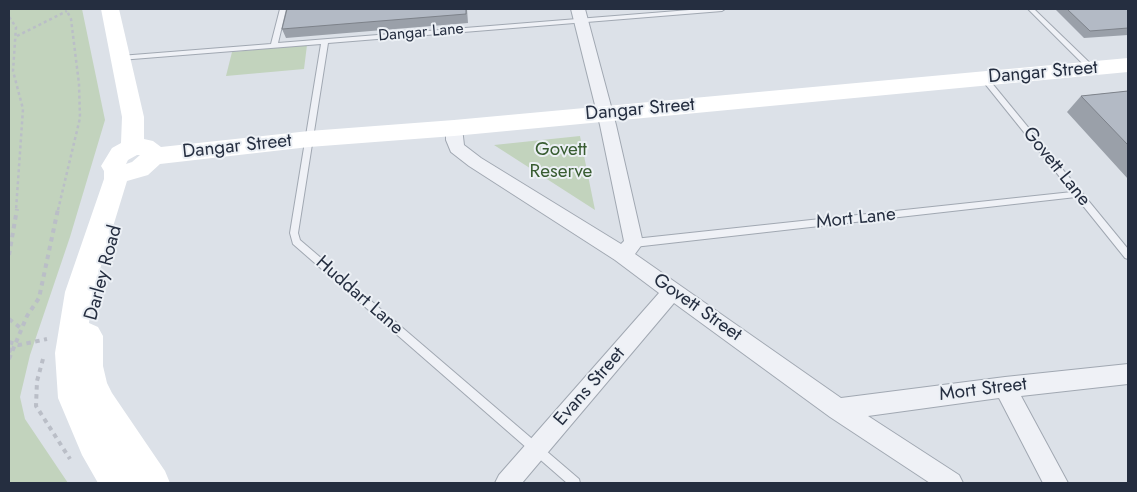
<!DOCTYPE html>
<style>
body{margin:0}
#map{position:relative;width:1137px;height:492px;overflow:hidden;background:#dce1e8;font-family:Jost,sans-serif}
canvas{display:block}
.frame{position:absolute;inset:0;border:10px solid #252e40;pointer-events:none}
</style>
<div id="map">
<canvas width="1137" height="492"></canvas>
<div class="frame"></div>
</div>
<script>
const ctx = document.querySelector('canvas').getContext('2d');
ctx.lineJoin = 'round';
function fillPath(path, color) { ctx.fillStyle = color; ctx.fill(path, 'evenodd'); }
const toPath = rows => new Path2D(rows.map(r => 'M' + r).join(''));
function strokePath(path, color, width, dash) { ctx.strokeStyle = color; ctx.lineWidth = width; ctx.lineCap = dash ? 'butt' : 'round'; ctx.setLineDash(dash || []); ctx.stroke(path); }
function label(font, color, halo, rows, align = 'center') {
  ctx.font = font + ' Jost,sans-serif'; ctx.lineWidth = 4; ctx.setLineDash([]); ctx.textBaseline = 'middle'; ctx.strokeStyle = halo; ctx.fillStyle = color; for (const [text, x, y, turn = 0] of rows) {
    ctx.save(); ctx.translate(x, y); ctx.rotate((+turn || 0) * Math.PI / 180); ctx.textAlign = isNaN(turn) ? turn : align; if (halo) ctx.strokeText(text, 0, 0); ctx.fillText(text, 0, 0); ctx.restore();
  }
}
fillPath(toPath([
 [9,9,82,9,105,120,70,237,30,355,20,397,25,419,68,483,9,483],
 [307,45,304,69,226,76,232,52],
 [580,136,595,210,494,145]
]), '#c2d3bd');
const lane = toPath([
 [280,9,286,9,278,43,702,9,725,9,722,11,328,43,298,233,300,240,579,479,580,483,567,483,293,244,290,233,321,44,120,60,117,58,120,56,271,44,280,9],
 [1028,9,1034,9,1093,66,1093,70,1089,70,1028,9],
 [982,76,986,76,1128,249,1128,259,1125,258,1076,197,634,247,631,245,630,243,631,241,634,239,1072,192,982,80,982,76]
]);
const street = toPath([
 [571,9,585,9,616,125,643,243,635,254,841,398,1005,377,1128,364,1128,384,1021,396,1068,483,1043,483,999,398,868,416,959,475,963,483,930,483,830,417,674,303,522,483,495,483,499,475,659,293,615,260,469,166,451,152,446,140,446,128,448,124,454,122,460,124,462,128,464,145,481,158,621,244,624,241,600,125,571,9]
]);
strokePath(lane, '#a1a8b2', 2);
strokePath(street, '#a1a8b2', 2);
strokePath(toPath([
 [9,17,16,27,13,71,23,109,16,210],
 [17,36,67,11],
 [58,210,80,118,79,84,71,19,66,9]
]), '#babec7', 2.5, [3, 3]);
strokePath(toPath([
 [9,255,17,209],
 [9,319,22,329],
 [9,342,19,345,47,339],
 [9,352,13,346],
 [9,359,27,316,39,298,58,209],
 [43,359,37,381,36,406,70,459]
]), '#babec7', 4, [4.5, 4.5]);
fillPath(lane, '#eff1f6');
fillPath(street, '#eff1f6');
fillPath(toPath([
 [101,9,119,9,144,117,144,139,153,141,161,147,309,131,454,120,1128,58,1128,72,454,136,309,147,160,164,148,175,127,181,93,292,89,323,98,327,103,336,103,366,107,383,112,393,165,471,170,483,98,483,82,455,58,398,55,353,65,292,104,179,104,171,101,166,112,148,121,143,122,117,101,9],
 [137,155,140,155,132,162,126,164,128,160,137,155]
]), '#fff');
fillPath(toPath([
 [467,9,468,23,286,38,282,29],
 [1055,9,1128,9,1128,35,1084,38],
 [1128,91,1128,179,1067,112,1081,96]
]), '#9aa0a9');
const building = toPath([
 [287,9,466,9,466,14,282,29,287,9],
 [1067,9,1128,9,1128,28,1090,31,1067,9],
 [1128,91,1128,145,1081,96,1128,91]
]);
fillPath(building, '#b3bac5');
strokePath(building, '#7d828a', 1);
label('16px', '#252e40', '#ecf0f5', [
 ["Dangar Lane",421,33,-5]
]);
label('19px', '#252e40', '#ecf0f5', [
 ["Dangar Street",1043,73,-5],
 ["Dangar Street",640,110,-5],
 ["Dangar Street",237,147,-6],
 ["Govett Lane",1056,167,51],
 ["Mort Lane",856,219,-6],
 ["Darley Road",104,273,-75],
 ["Huddart Lane",359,296,41],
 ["Govett Street",697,308,35],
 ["Evans Street",590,387,-49],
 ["Mort Street",983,390,-7]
]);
label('19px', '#385c31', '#ecf0f5', [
 ["Govett",561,150],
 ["Reserve",561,172]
]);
</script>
